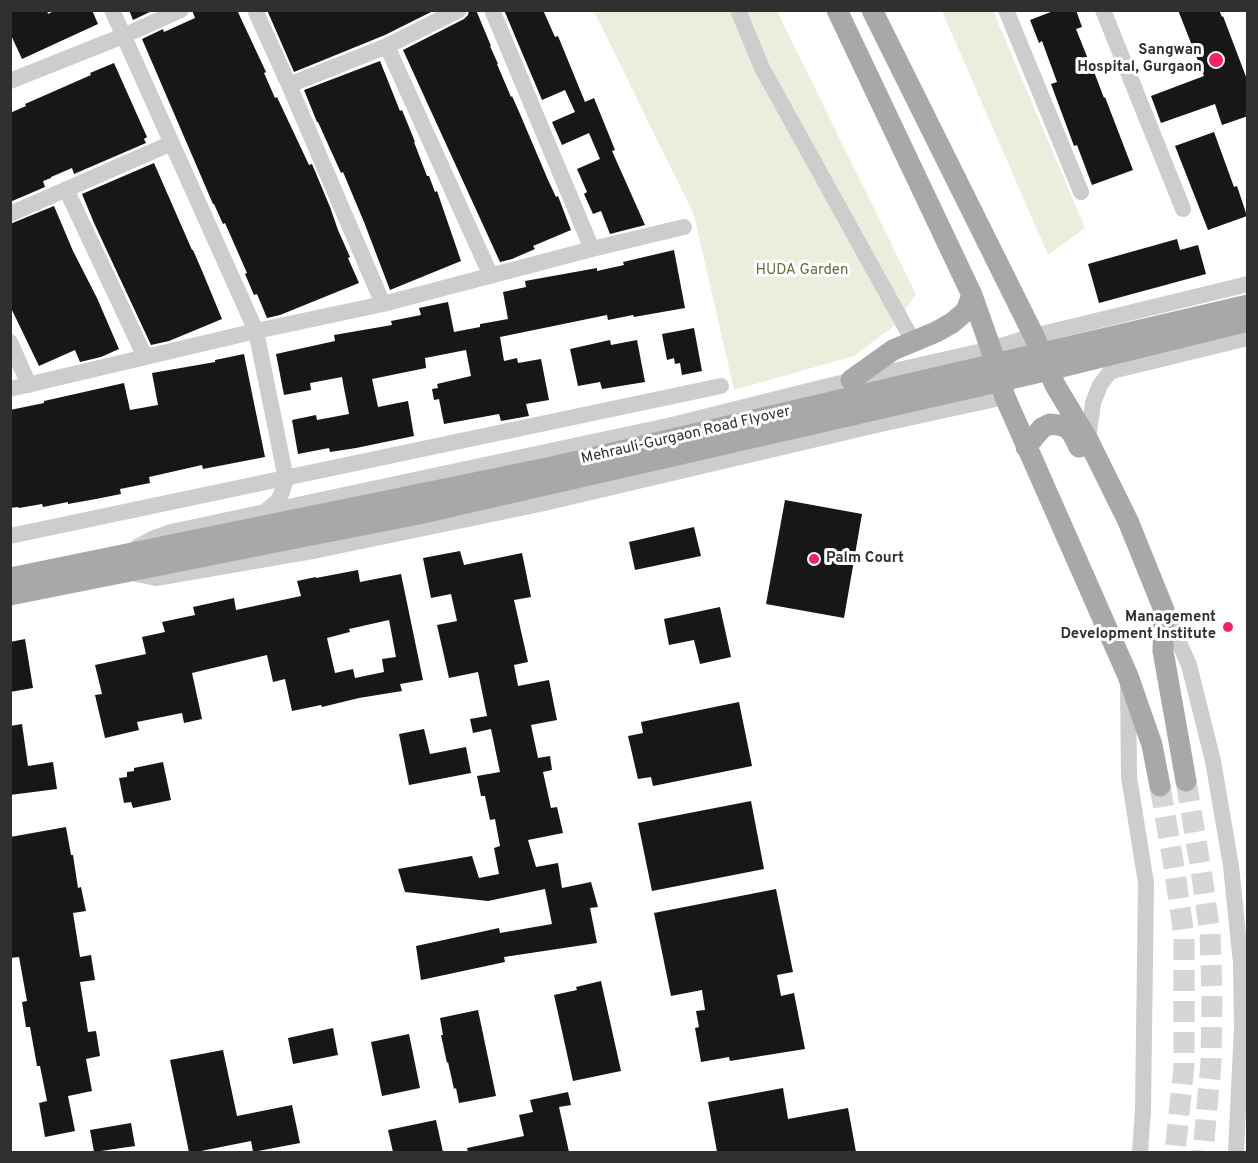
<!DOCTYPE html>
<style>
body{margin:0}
#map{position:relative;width:1258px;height:1163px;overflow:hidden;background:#fff;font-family:Overpass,sans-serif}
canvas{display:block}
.frame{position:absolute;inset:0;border:12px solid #303030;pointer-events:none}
</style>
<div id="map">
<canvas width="1258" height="1163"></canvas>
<div class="frame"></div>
</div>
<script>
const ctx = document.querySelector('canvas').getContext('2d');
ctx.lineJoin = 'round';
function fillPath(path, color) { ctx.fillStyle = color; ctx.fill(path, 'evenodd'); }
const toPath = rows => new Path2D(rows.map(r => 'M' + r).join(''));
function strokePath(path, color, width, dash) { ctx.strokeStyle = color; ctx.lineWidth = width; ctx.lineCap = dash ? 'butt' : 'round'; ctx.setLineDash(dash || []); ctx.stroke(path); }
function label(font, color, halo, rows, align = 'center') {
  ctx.font = font + ' Overpass,sans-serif'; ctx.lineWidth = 6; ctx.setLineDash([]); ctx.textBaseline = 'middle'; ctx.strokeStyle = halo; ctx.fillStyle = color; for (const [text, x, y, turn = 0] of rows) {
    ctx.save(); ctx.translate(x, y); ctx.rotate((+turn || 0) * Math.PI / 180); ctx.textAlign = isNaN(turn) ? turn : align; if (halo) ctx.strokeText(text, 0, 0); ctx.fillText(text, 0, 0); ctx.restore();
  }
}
fillPath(toPath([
 [594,11,777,11,916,294,895,325,854,356,734,390,694,215],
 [942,11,993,11,1085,228,1048,255]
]), '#eaeedd');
fillPath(toPath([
 [10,10,47,10,48,14,56,10,92,10,98,24,22,59,10,33],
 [129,10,154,10,133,20],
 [192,10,237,10,266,72,264,73,275,98,277,97,309,165,312,164,330,207,338,230,350,257,348,258,359,283,280,315,267,318,257,294,254,295,245,274,247,273,225,223,223,224,214,204,213,204,142,39,163,29,164,32,195,18],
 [267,10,435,10,385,35,294,72],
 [469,10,476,10,491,46,490,46,498,64,497,64,511,97,512,96,520,114,548,180,556,197,558,196,571,230,533,246,535,249,512,259,500,262,403,50,464,19,468,15],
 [504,10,543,10,555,37,558,36,585,102,594,98,615,150,612,151,645,225,610,234,601,211,593,214,584,194,587,192,577,169,600,159,589,133,562,145,552,122,575,112,565,90,542,100],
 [1056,10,1076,10,1082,27,1076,29,1092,69,1093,69,1104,98,1105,97,1133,170,1092,185,1077,145,1074,146,1051,84,1057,82,1042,41,1039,43,1030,20],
 [1178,10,1219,10,1222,17,1223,16,1248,82,1248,116,1222,125,1215,104,1161,123,1151,96,1204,76],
 [380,61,400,111,402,110,409,127,415,142,414,142,427,176,429,176,435,192,437,191,461,261,390,290,364,222,343,172,341,173,318,122,317,122,304,90],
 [114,63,147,137,144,139,146,143,74,174,72,168,51,177,51,178,43,181,45,187,10,202,10,113,26,106,25,104,91,75,90,73],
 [1214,132,1234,187,1237,186,1247,216,1208,230,1175,146],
 [154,163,192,250,193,250,203,273,222,319,169,341,151,345,94,223,82,194],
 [54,206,73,251,97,298,119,349,101,357,80,362,75,350,39,366,10,306,10,224],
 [1177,239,1180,250,1198,245,1206,274,1099,303,1088,264],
 [674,250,685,308,634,317,633,315,608,320,607,315,500,337,504,361,517,358,518,363,541,359,549,400,526,404,529,416,501,421,499,414,444,424,439,399,434,400,432,389,438,388,437,384,471,376,466,350,425,358,426,368,372,379,378,407,408,401,414,436,356,448,330,452,329,448,298,454,292,420,316,415,317,420,349,414,343,383,342,377,310,383,311,390,284,395,276,354,335,341,334,335,392,325,391,321,421,315,419,308,448,302,454,332,480,327,480,324,508,319,503,292,526,287,525,281,597,268,597,271,624,265,623,262],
 [694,328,702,371,682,375,680,363,675,364,674,358,667,360,662,334],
 [610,340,611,345,637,340,645,382,602,389,600,382,578,386,570,349],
 [244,354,265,457,203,469,202,465,149,477,150,483,120,489,121,494,96,499,68,504,68,502,43,507,42,504,19,508,18,507,10,508,10,410,44,403,44,401,124,383,130,410,158,405,152,373,215,362,215,360],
 [785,500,862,514,844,618,766,604],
 [694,527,701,556,635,570,629,542],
 [460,551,464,565,522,553,531,597,514,600,528,662,514,665,518,686,549,680,557,720,531,725,538,758,550,756,552,770,543,772,551,808,557,807,563,833,528,840,536,867,558,863,562,888,591,882,598,907,590,908,597,943,504,957,505,962,421,980,416,946,499,928,500,933,552,924,545,889,488,901,405,892,398,869,472,856,479,878,499,874,494,848,500,846,495,819,490,820,485,796,481,796,477,776,500,772,491,729,473,733,470,719,487,716,478,672,449,678,437,625,457,621,451,594,431,598,423,558],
 [358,570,360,582,401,574,423,680,400,684,402,691,359,698,322,707,321,705,292,711,285,679,273,682,267,655,192,673,202,719,184,723,182,713,137,722,139,730,105,738,95,695,102,694,95,665,146,654,142,637,165,632,162,622,195,615,193,607,234,598,236,610,301,596,297,581,316,577,316,578],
 [389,620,396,657,382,659,384,672,355,678,353,669,335,673,327,638,350,632,349,629],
 [720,607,731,657,700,664,694,640,669,645,664,619],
 [25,639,33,688,10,692,10,642],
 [739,702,752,766,653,786,651,777,638,779,628,736,643,733,641,722],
 [22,724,28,766,53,762,57,789,10,795,10,726],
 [424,729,430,754,466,747,471,773,409,785,399,734],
 [163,762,171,800,133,808,131,802,124,803,119,778,127,777,127,772,134,771,134,768],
 [751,801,764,869,652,891,638,823],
 [66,827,71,855,73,855,78,888,81,887,86,911,73,913,80,957,91,955,95,980,80,982,88,1032,96,1031,100,1056,86,1059,92,1091,68,1096,75,1131,45,1137,39,1103,47,1101,40,1066,37,1066,30,1027,26,1027,22,1002,27,1001,19,957,10,958,10,837],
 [776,889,793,972,777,975,781,996,794,993,805,1049,730,1061,729,1057,701,1062,695,1028,699,1027,696,1011,705,1010,702,990,671,996,654,913],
 [601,981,621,1071,573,1081,554,995,577,990,576,987],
 [478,1010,496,1096,459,1103,456,1088,454,1089,448,1062,447,1063,441,1035,443,1035,440,1018],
 [333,1028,338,1055,293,1064,288,1038],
 [409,1034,420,1088,382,1096,371,1042],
 [223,1050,237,1116,292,1105,300,1143,253,1152,251,1141,196,1152,189,1152,170,1060],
 [783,1088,788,1119,848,1108,856,1152,717,1152,708,1102],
 [568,1092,571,1105,559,1107,569,1152,468,1152,467,1148,524,1136,519,1115,533,1112,530,1100],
 [436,1120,443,1152,393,1152,388,1130],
 [131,1123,135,1146,94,1152,90,1130]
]), '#171717');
strokePath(toPath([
 [1186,781,1201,870,1210,933,1212,995,1211,1063,1203,1152],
 [1160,786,1175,873,1184,936,1184,1067,1175,1152]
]), '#d6d6d6', 21, [21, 10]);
strokePath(toPath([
 [112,10,256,331,286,479,282,492,278,501,266,511],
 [255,10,289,85,383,304],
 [492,10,592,249],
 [738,10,762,68,913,341],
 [1006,10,1081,192],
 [1103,10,1183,209],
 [387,46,491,276],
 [10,81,123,36,181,10],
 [289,85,387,46,459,10],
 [66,189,145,357],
 [10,214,172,143],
 [10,342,29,385],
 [10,389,256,331,383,304,592,249,684,227],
 [1088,440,1093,403,1100,385,1109,373,1116,370,1248,338],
 [10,536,721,386],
 [137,547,152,539,171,532,672,425,828,386,991,349,1034,336,1248,284],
 [132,573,156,578,318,550,540,504,885,423,1005,397],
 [1165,611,1189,665,1213,761,1231,866,1241,963,1242,1027,1236,1152],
 [1128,687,1129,777,1146,883,1143,1111,1140,1152]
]), '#cdcdcd', 16);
strokePath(toPath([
 [837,10,972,295,991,349,1005,397,1128,676,1152,745,1160,786],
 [872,10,1034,336,1055,385,1088,440,1128,521,1164,610,1163,651,1186,781],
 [851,380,893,350,936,332,952,323,966,311,972,295],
 [1026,447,1042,428,1050,424,1058,425,1066,427,1072,433,1079,447],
 [10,578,293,520],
 [10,595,296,538]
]), '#a8a8a8', 21);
strokePath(toPath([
 [293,520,552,467,1248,305],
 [296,538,414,515,1045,371,1248,321]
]), '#a8a8a8', 21);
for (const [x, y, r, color] of [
 [1216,60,8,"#f52460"],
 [814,559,6,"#f52460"],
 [1228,627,6,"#f52460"]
]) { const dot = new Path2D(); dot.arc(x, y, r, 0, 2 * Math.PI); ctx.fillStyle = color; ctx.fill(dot); strokePath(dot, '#fff', 2); }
label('bold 15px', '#303030', '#fff', [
 ["Sangwan",1202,51],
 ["Hospital, Gurgaon",1202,68],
 ["Palm Court",826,559,"left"],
 ["Management",1216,618],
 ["Development Institute",1216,635]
], 'right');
label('15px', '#5f7039', '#fff', [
 ["HUDA Garden",802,271]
]);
label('15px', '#303030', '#fff', [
 ["Mehrauli-Gurgaon Road Flyover",686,436,-13]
]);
</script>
